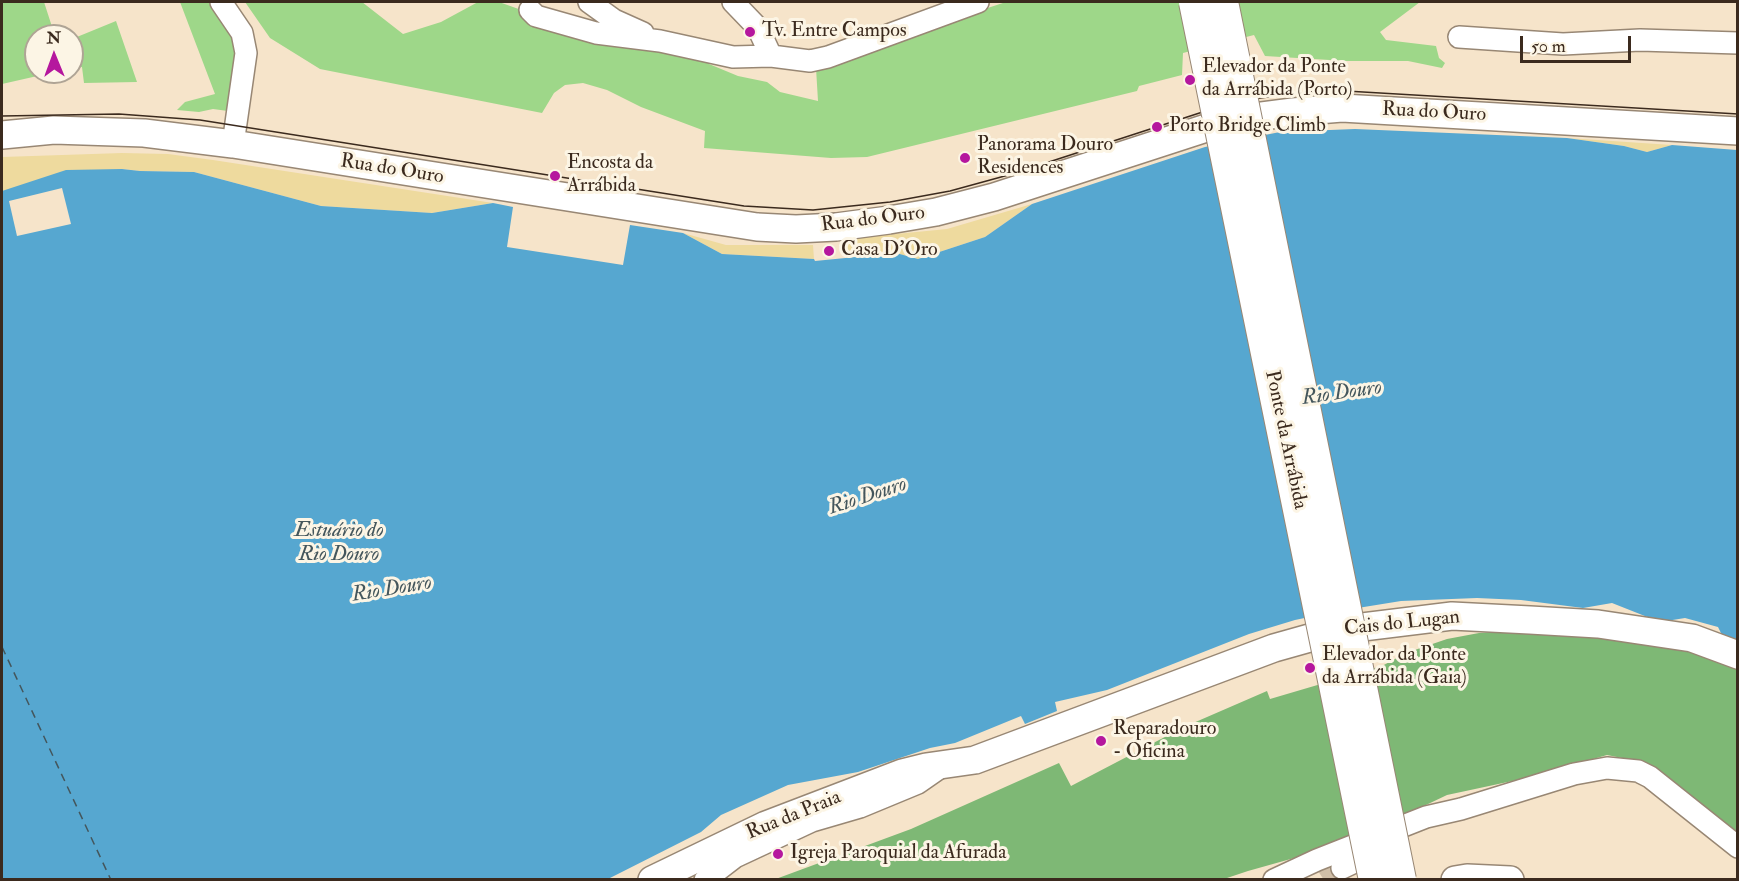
<!DOCTYPE html>
<meta charset="utf-8">
<style>
body{margin:0}
#map{position:relative;width:1739px;height:881px;overflow:hidden;background:#f6e4ca;font-family:"IM FELL Double Pica",serif}
canvas{display:block}
.frame{position:absolute;inset:0;border:3px solid #3b2a1e;pointer-events:none}
.north{position:absolute;left:24px;top:24px;width:60px;height:60px;box-sizing:border-box;background:#fcf5e5;border:2px solid #afa495;border-radius:50%;rotate:359deg;font-size:16px;font-weight:700;line-height:24px;text-align:center;color:#3b2a1e}
.north::after{content:'';display:block;margin:auto;width:21px;height:27px;background:#b5179e;clip-path:polygon(50% 0,100% 100%,50% 72%,0 100%)}
.scale{position:absolute;left:1520px;top:36px;width:111px;height:27px;box-sizing:border-box;border:3px solid #3b2a1e;border-top:0;padding-left:8px;font-size:18px;line-height:21px;white-space:nowrap;color:#3b2a1e;-webkit-text-stroke:4px #fcf5e5;paint-order:stroke}
</style>
<div id="map">
<canvas width="1739" height="881"></canvas>
<div class="frame"></div>
<div class="north">N</div>
<div class="scale">50 m</div>
</div>
<script>
const ctx = document.querySelector('canvas').getContext('2d');
ctx.lineJoin = 'round';
function fillPath(path, color) { ctx.fillStyle = color; ctx.fill(path, 'evenodd'); }
const toPath = rows => new Path2D(rows.map(r => 'M' + r).join(''));
function strokePath(path, color, width, dash) { ctx.strokeStyle = color; ctx.lineWidth = width; ctx.lineCap = dash ? 'butt' : 'round'; ctx.setLineDash(dash || []); ctx.stroke(path); }
function label(font, color, halo, rows, align = 'center') {
  ctx.font = font + ' "IM FELL Double Pica",serif'; ctx.lineWidth = 6; ctx.setLineDash([]); ctx.textBaseline = 'middle'; ctx.strokeStyle = halo; ctx.fillStyle = color; for (const [text, x, y, turn = 0] of rows) {
    ctx.save(); ctx.translate(x, y); ctx.rotate((+turn || 0) * Math.PI / 180); ctx.textAlign = isNaN(turn) ? turn : align; if (halo) ctx.strokeText(text, 0, 0); ctx.fillText(text, 0, 0); ctx.restore();
  }
}
fillPath(toPath([
 [2,2,44,2,55,36,36,36,36,72,55,72,2,84],
 [180,2,209,2,233,36,238,53,228,111,213,109,199,112,177,110,185,102,215,94],
 [245,2,362,2,403,34,441,22,478,2,499,2,527,12,710,55,709,64,738,76,767,82,780,92,818,101,816,68,914,32,1006,2,1420,2,1380,32,1386,40,1436,46,1439,58,1445,63,1442,68,1408,61,1346,61,1265,56,1254,35,1183,53,1182,75,1139,86,1137,91,867,157,831,158,704,148,705,131,641,107,607,90,583,83,565,85,554,93,542,113,320,69,270,38],
 [116,21,137,82,84,83,82,67,72,68,72,39]
]), '#9ed789');
fillPath(toPath([
 [1507,631,1601,634,1688,647,1737,666,1737,833,1735,833,1642,762,1607,755,1531,777,1447,795,1344,844,1248,871,1224,879,773,880,911,829,1059,763,1071,786,1184,727,1267,691,1270,699,1382,666,1406,653,1447,639,1479,633]
]), '#7eb875');
fillPath(toPath([
 [1567,138,1672,145,1647,152,1624,146],
 [122,153,168,154,213,160,493,203,432,213,321,206,194,172,140,171,123,169,2,191,2,157],
 [1032,204,985,237,918,259,895,253,846,258,845,239,947,229],
 [683,233,726,245,813,245,814,259,722,254]
]), '#eeda9e');
fillPath(toPath([
 [1355,129,1567,138,1624,146,1647,152,1672,145,1737,150,1737,643,1723,637,1718,627,1685,618,1660,622,1612,603,1583,608,1521,600,1477,598,1401,601,1333,612,1295,620,1249,634,1107,690,1055,702,1057,711,1025,724,1021,716,955,743,930,748,858,772,788,785,721,815,701,832,608,879,2,879,2,191,66,170,122,169,140,171,194,172,321,206,432,213,493,203,513,207,507,247,623,265,630,225,683,233,722,254,814,259,815,261,896,253,918,259,985,237,1032,204,1205,147,1280,132]
]), '#56a7d0');
fillPath(toPath([
 [62,188,71,224,17,236,9,201]
]), '#f6e4ca');
strokePath(toPath([
 [2,647,111,880]
]), '#44565c', 1.5, [8, 6]);
strokePath(toPath([
 [1324,880,1342,868]
]), '#d1bfa8', 21, [21, 10]);
const minor = toPath([
 [221,2,242,33,246,53,233,144],
 [589,2,614,20,643,33],
 [733,2,758,28,771,56],
 [530,10,536,16,596,33,660,41,733,57,771,56,810,61,828,57,978,2],
 [1459,37,1563,44,1640,40,1738,43],
 [1342,868,1380,850],
 [705,880,735,857,812,821,860,807,918,783,941,767],
 [1274,880,1317,860,1426,817,1461,809,1574,774,1607,768,1638,771,1650,777,1738,847]
]);
const major = toPath([
 [2,135,54,130,144,133,233,144,757,227,796,229,836,227,889,220,936,212,994,197,1231,120,1293,112,1342,108,1738,131],
 [652,880,766,825,902,773,926,767,975,760,1274,648,1338,630,1452,616,1530,620,1598,624,1692,638,1738,655],
 [1455,880,1467,878,1510,880]
]);
strokePath(minor, '#988774', 24);
strokePath(major, '#988774', 30);
strokePath(minor, '#fff', 21);
strokePath(major, '#fff', 27);
strokePath(toPath([
 [2,116,119,114,200,120,744,206,813,210,890,202,950,191,1012,174,1221,106,1251,99,1329,90,1738,114]
]), '#3b2a1e', 1.5);
const highwayBridge = toPath([
 [1195,2,1375,880],
 [1222,2,1400,880]
]);
strokePath(highwayBridge, '#988774', 34, []);
strokePath(highwayBridge, '#fff', 32);
for (const [x, y, r, color] of [
 [750,32,6,"#b5179e"],
 [1190,80,6,"#b5179e"],
 [1157,127,6,"#b5179e"],
 [965,158,6,"#b5179e"],
 [555,176,6,"#b5179e"],
 [829,251,6,"#b5179e"],
 [1310,668,6,"#b5179e"],
 [1101,741,6,"#b5179e"],
 [778,854,6,"#b5179e"]
]) { const dot = new Path2D(); dot.arc(x, y, r, 0, 2 * Math.PI); ctx.fillStyle = color; ctx.fill(dot); strokePath(dot, '#fcf5e5', 2); }
label('20px', '#3b2a1e', '#fcf5e5', [
 ["Tv. Entre Campos",762,32],
 ["Elevador da Ponte",1202,68],
 ["da Arrábida (Porto)",1202,91],
 ["Porto Bridge Climb",1169,127],
 ["Panorama Douro",977,146],
 ["Residences",977,169],
 ["Encosta da",567,164],
 ["Arrábida",567,187],
 ["Casa D'Oro",841,251],
 ["Elevador da Ponte",1322,656],
 ["da Arrábida (Gaia)",1322,679],
 ["Reparadouro",1113,730],
 ["- Oficina",1113,753],
 ["Igreja Paroquial da Afurada",790,854]
], 'left');
label('20px', '#3b2a1e', '#fcf5e5', [
 ["Rua do Ouro",1434,113,3],
 ["Rua do Ouro",392,170,9],
 ["Rua do Ouro",873,220,-7],
 ["Ponte da Arrábida",1285,440,78],
 ["Cais do Lugan",1402,624,-6],
 ["Rua da Praia",794,816,-22]
]);
label('italic 21px', '#44565c', '#fcf5e5', [
 ["Rio Douro",1342,394,-8],
 ["Rio Douro",868,497,-18],
 ["Estuário do",339,531],
 ["Rio Douro",339,555],
 ["Rio Douro",392,590,-9]
]);
</script>
